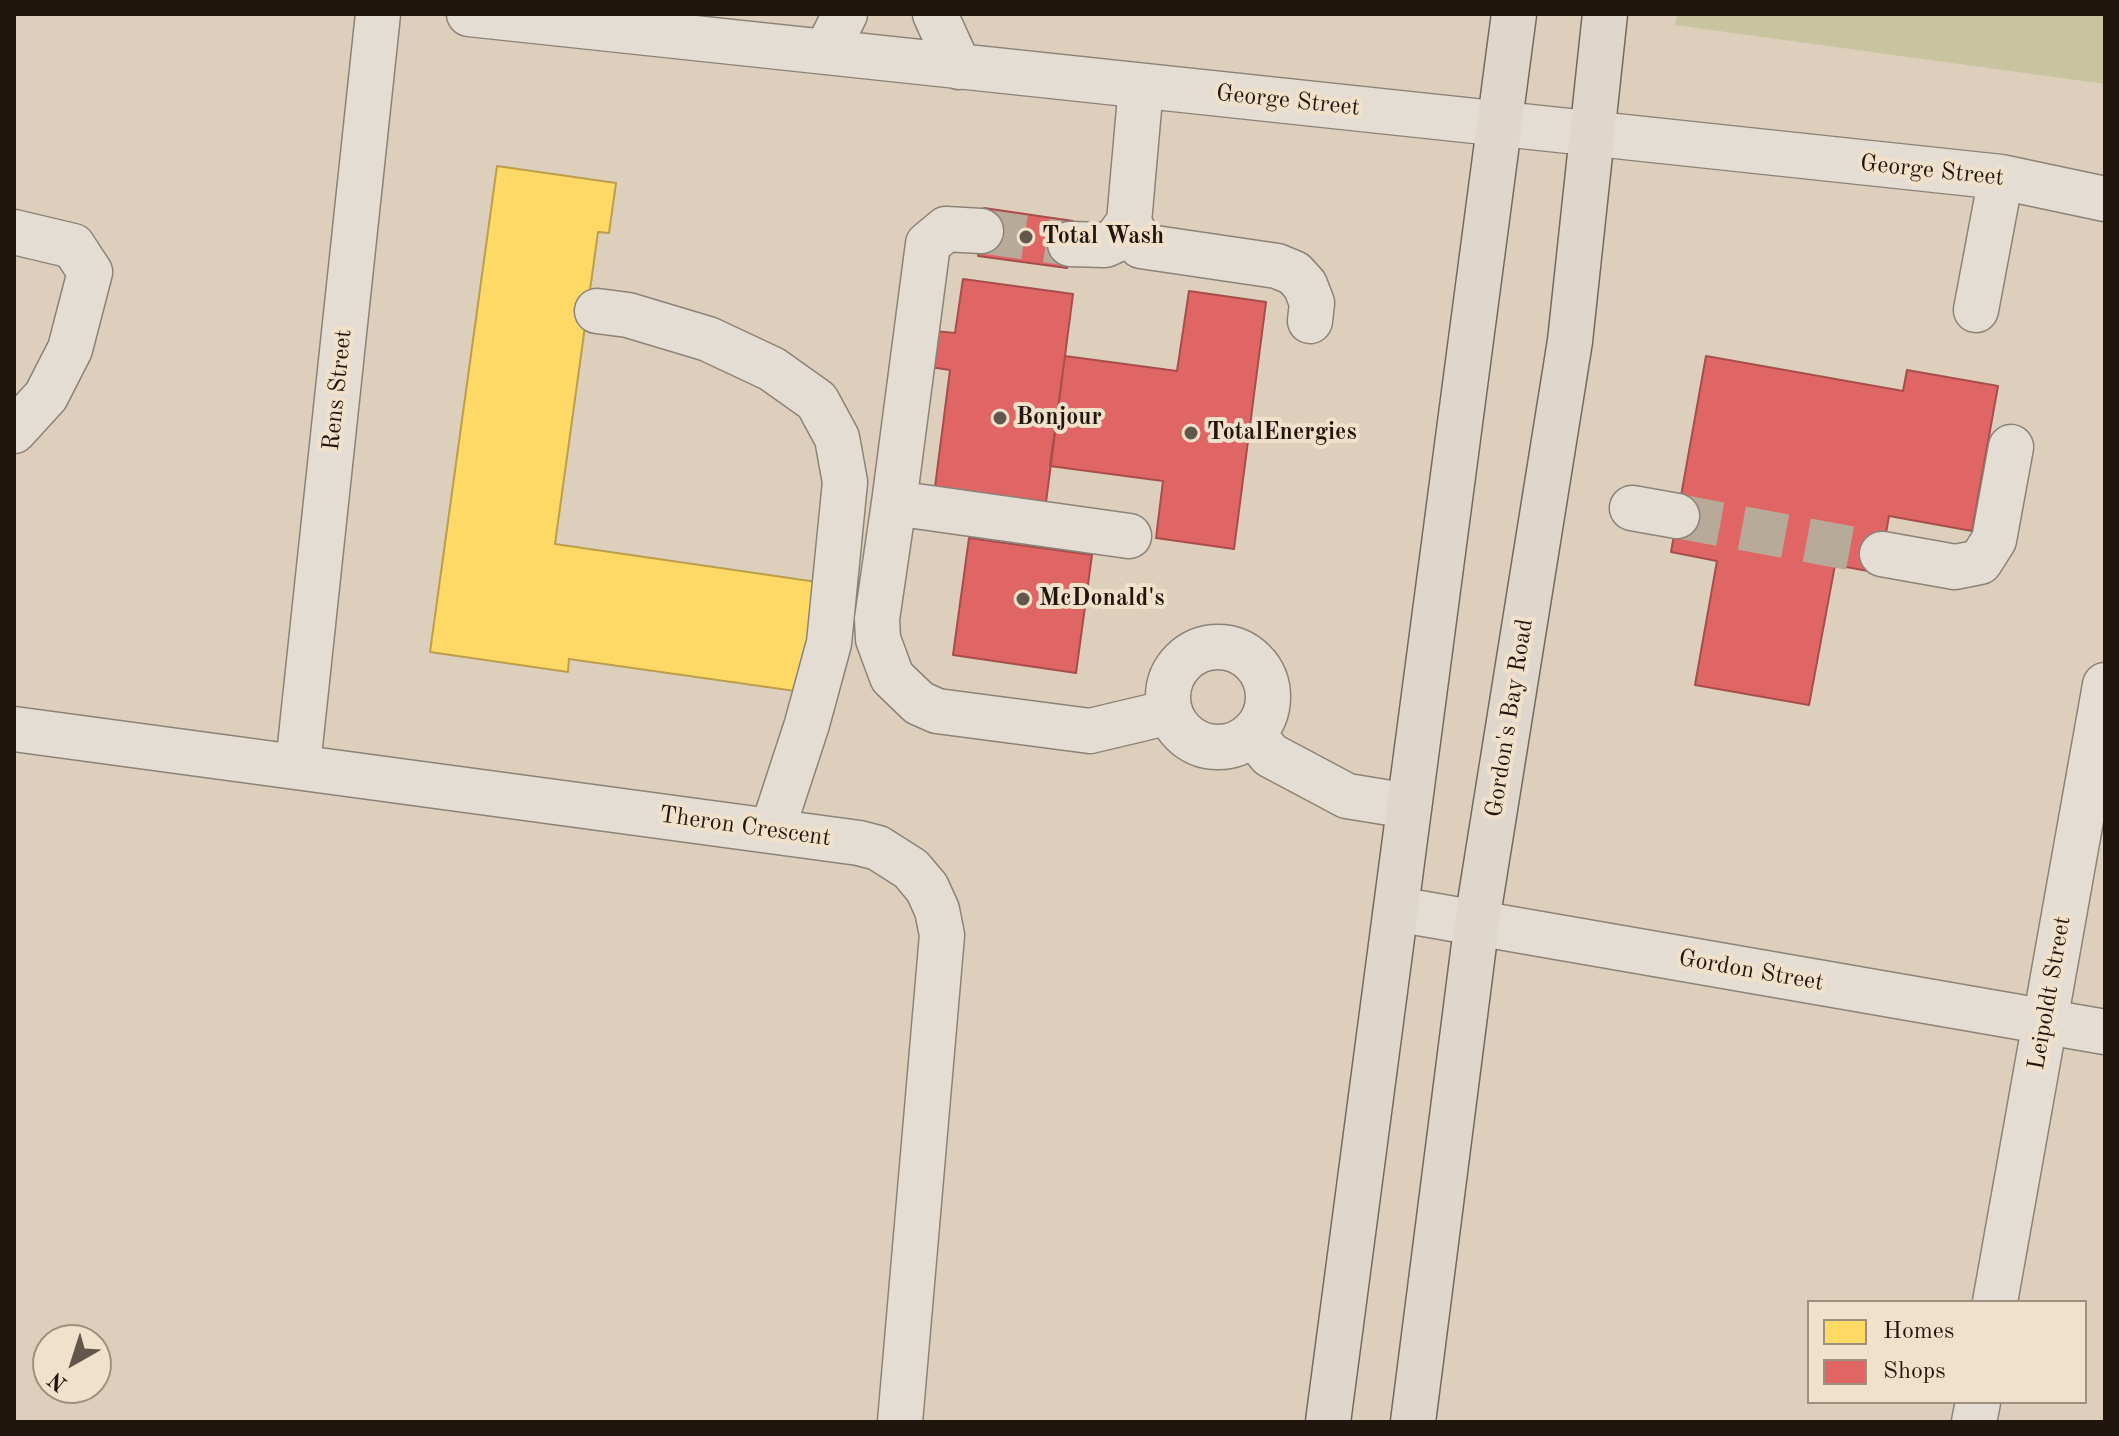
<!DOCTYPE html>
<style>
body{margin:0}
#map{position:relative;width:2119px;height:1436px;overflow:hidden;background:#ddcfbc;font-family:"Old Standard TT",serif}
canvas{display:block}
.frame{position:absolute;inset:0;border:16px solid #21160e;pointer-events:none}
.legend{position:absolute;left:1807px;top:1300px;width:280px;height:104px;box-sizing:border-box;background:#f2e1ca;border:2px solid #9e907f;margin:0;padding:10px 14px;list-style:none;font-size:24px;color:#21160e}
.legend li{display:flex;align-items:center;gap:16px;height:40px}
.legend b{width:40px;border:2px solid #9e907f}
.north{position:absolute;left:32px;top:1324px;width:80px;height:80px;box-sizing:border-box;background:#f2e1ca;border:2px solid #9e907f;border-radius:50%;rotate:219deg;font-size:22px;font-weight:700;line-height:32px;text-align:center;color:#21160e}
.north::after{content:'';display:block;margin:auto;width:28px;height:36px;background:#63574b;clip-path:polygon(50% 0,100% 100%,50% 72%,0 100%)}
</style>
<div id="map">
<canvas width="2119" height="1436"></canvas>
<div class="frame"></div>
<ul class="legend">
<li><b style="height:22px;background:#ffd966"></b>Homes</li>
<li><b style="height:22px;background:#e06666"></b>Shops</li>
</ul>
<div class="north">N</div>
</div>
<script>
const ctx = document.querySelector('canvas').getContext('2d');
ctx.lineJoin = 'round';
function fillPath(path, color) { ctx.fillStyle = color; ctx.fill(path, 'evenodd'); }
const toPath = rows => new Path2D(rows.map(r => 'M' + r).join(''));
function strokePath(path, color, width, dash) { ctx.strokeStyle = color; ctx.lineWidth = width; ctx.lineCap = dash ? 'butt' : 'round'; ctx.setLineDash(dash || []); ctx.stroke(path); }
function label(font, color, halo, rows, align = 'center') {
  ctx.font = font + ' "Old Standard TT",serif'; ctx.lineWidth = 8; ctx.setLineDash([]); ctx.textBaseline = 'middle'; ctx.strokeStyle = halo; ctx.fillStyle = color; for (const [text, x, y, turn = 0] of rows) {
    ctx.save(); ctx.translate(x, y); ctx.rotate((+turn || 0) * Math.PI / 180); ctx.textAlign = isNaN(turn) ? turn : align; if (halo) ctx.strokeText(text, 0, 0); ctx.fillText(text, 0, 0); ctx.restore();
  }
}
fillPath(toPath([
 [1677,14,2105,14,2105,84,1675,25]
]), '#c9c4a0');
const homes = toPath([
 [497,166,616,183,609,233,598,232,555,544,817,582,802,692,569,659,568,672,430,652,497,166]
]);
fillPath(homes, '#ffd966');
strokePath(homes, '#bc9e4c', 2);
const shops = toPath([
 [984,208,1073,221,1067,268,978,256,984,208],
 [963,279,1073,294,1046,502,935,487,950,370,930,367,934,331,955,333,963,279],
 [1189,291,1266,302,1234,549,1156,538,1163,481,1050,466,1065,356,1177,371,1189,291],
 [1706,356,1903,391,1907,370,1998,386,1972,531,1889,516,1879,573,1835,565,1809,705,1695,685,1717,561,1671,552,1706,356],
 [969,538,1092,555,1076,673,953,655,969,538]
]);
fillPath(shops, '#e06666');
strokePath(shops, '#a74e4c', 2);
strokePath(toPath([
 [981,231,1070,244],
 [1677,516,1882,554]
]), '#b7aa99', 44, [44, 22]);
const minor = toPath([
 [469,14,2001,177,2105,199],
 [935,14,959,67],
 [826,52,845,14],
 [1141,86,1129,222,1141,246,1277,266,1294,273,1305,285,1312,303,1310,321],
 [14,232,73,246,90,272,70,349,46,396,14,431],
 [1070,244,1105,245,1116,240,1129,222],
 [1976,310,2001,177],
 [597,311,628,315,708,339,772,369,817,401,837,438,845,482,829,643,807,724,772,831],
 [894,503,928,244,946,229,981,231],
 [1632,508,1677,516],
 [1129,536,894,503,877,619,878,639,892,677,919,703,937,711,1090,731,1170,712],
 [1882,554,1955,567,1980,562,1994,540,2011,447],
 '1168 697a50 50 0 1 1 100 0a50 50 0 1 1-100 0Z',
 [14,729,859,843,878,848,911,869,927,888,937,910,942,935,900,1422],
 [1253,734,1270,755,1347,796,1409,806],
 [298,765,378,14],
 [1396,909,2105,1032],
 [1995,1302,2105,685],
 [1974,1422,1978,1402]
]);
const major = toPath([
 [1328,1422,1514,14],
 [1413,1422,1477,921,1570,341,1605,14]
]);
strokePath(minor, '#8c8378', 47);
strokePath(major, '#726a60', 47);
strokePath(minor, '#e4ddd3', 44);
strokePath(major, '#dfd7cc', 44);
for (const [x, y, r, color] of [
 [1026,237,8,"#63574b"],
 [1000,418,8,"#63574b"],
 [1191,433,8,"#63574b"],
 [1023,599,8,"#63574b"]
]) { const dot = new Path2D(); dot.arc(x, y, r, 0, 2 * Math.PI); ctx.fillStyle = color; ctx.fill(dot); strokePath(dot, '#f2e1ca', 3); }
label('24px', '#21160e', '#f2e1ca', [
 ["George Street",1288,101,6],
 ["George Street",1932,171,6],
 ["Rens Street",338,390,-84],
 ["Gordon's Bay Road",1510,718,-81],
 ["Theron Crescent",745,827,8],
 ["Gordon Street",1751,971,10],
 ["Leipoldt Street",2050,993,-80]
]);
label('bold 24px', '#21160e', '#f2e1ca', [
 ["Total Wash",1042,237],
 ["Bonjour",1016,418],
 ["TotalEnergies",1207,433],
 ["McDonald's",1039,599]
], 'left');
</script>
